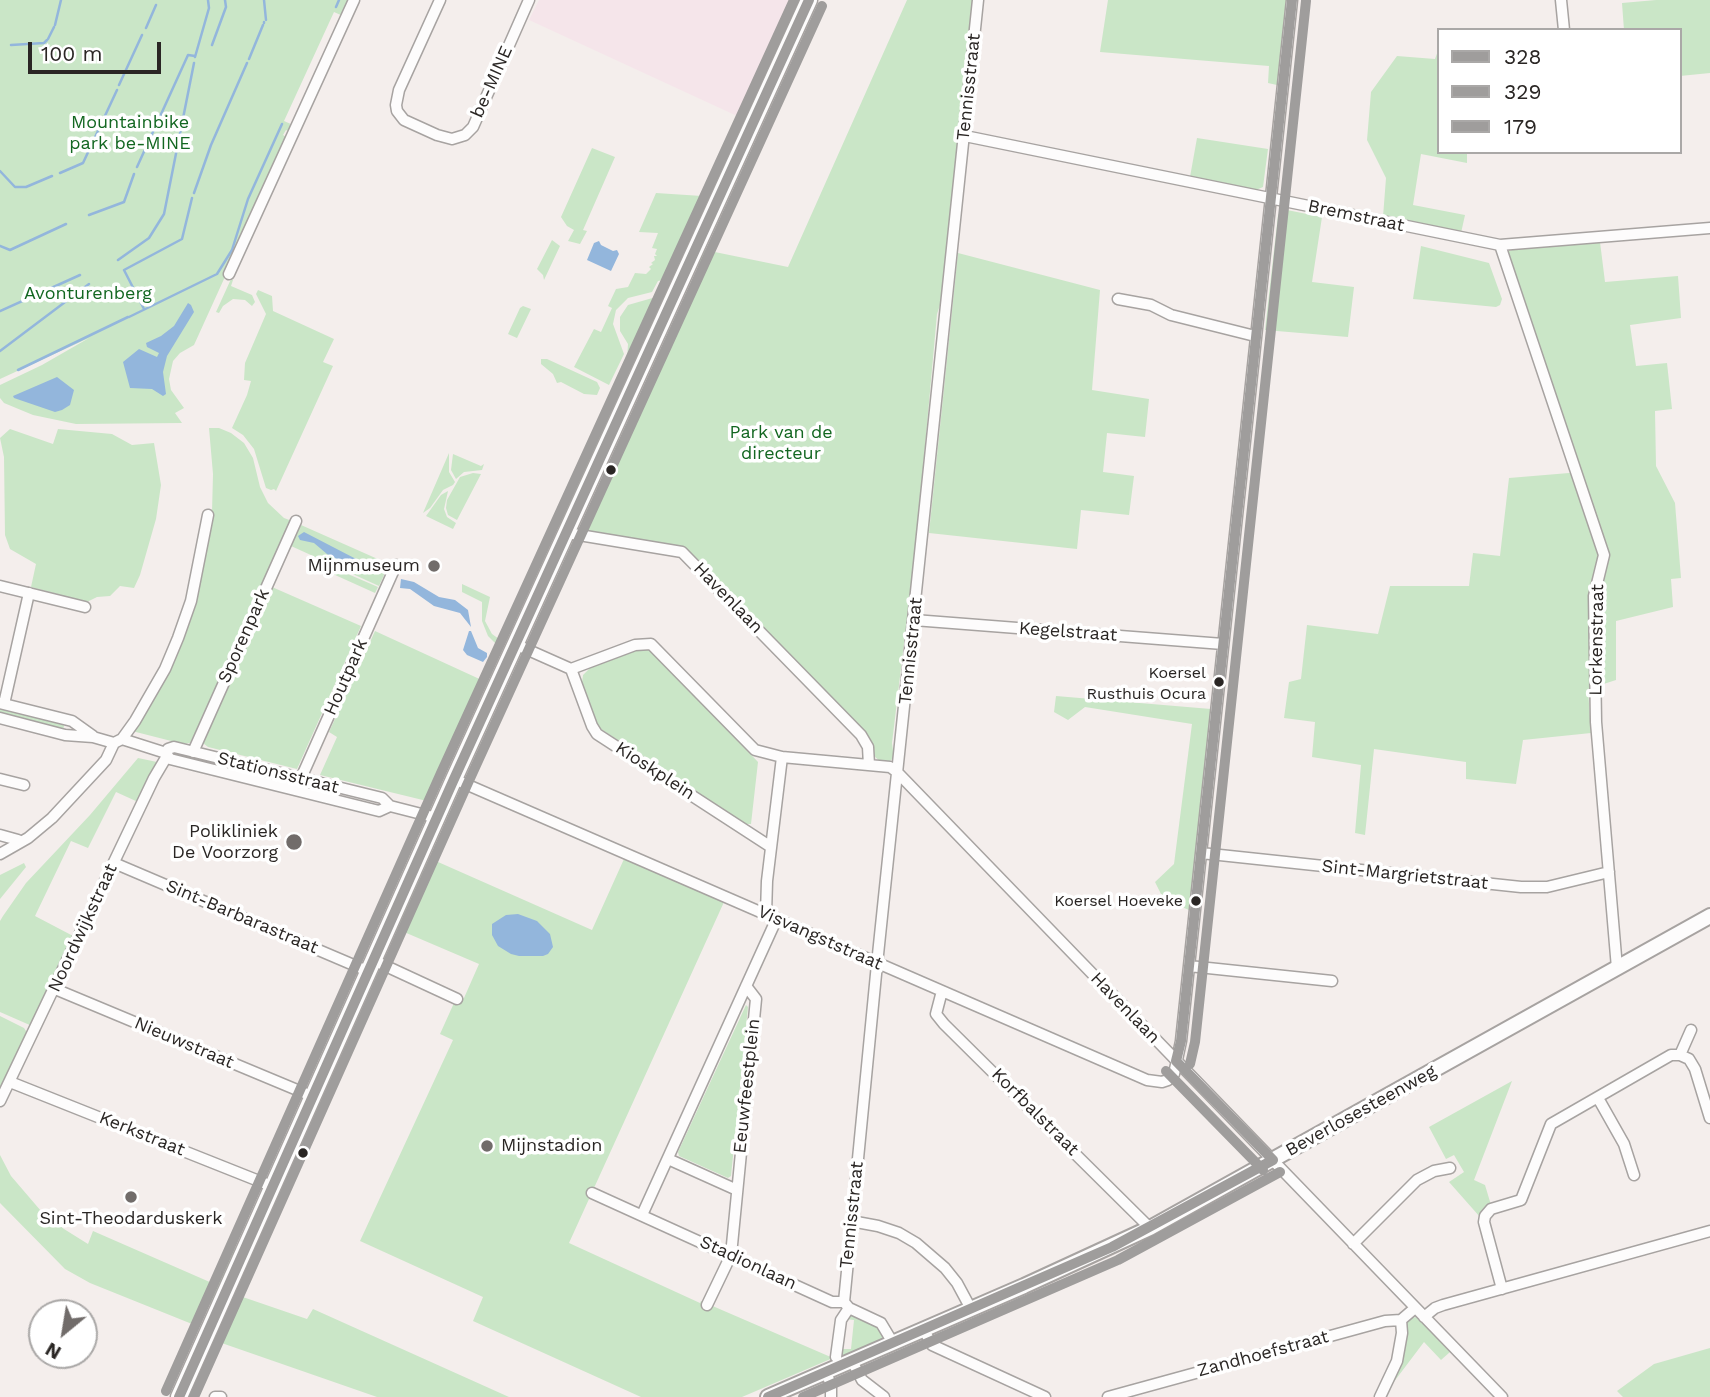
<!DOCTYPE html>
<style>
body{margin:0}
#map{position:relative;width:1710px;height:1397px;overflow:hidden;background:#f4eeec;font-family:"Work Sans",sans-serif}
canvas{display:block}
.legend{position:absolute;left:1437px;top:28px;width:245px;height:126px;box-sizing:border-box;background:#fff;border:2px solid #aaa8a7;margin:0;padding:9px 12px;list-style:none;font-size:21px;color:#2a2624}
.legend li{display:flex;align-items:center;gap:14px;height:35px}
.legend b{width:35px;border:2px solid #aaa8a7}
.north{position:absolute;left:28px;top:1299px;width:70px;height:70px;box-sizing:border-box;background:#fff;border:2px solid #aaa8a7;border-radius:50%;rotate:210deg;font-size:19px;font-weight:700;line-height:28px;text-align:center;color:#2a2624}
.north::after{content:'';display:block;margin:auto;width:24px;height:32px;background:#716c6a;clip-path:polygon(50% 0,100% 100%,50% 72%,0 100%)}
.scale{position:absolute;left:28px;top:42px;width:133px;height:32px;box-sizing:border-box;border:4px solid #2a2624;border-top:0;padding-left:9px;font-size:21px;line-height:24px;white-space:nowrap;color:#2a2624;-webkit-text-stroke:5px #fff;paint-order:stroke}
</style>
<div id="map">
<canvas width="1710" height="1397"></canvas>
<ul class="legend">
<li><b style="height:9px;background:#9f9d9c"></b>328</li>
<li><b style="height:9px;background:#9f9d9c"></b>329</li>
<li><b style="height:9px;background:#9f9d9c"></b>179</li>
</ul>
<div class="north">N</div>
<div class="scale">100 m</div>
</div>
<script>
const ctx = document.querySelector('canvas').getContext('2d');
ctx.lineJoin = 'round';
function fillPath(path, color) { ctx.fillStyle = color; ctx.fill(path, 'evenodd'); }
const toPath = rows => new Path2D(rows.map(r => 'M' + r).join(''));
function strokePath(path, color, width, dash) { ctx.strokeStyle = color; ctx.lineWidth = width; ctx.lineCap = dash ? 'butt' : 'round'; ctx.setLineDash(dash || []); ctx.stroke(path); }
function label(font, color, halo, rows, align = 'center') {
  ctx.font = font + ' "Work Sans",sans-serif'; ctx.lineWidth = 7; ctx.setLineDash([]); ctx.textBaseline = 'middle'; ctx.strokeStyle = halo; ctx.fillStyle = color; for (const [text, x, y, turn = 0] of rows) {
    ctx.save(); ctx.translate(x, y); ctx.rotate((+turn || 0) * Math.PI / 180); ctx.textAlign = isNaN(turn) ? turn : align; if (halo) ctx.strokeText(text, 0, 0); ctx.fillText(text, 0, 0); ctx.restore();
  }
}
fillPath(toPath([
 [539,0,792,0,737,116,529,20]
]), '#f5e5ea');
fillPath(toPath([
 [0,0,349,0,343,16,334,12,284,121,293,125,290,132,286,130,283,135,288,138,194,345,180,353,173,361,169,379,171,390,184,408,175,413,182,423,76,424,33,415,4,403,0,398,0,385,42,365,89,338,0,379],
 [792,0,800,0,562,527,558,526,553,521,615,389,613,387,627,360,628,344,620,331,620,317,628,305,656,297,663,280,658,281,652,292,628,298,616,310,613,324,624,354,609,385,574,367,594,329,601,332,612,308,608,306,616,289,628,287,635,273,646,274,651,269,649,267,653,264,651,263,655,260,654,256,657,256,655,254,657,249,652,248,658,233,639,232,656,193,702,196,737,116],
 [907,0,973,0,942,299,937,314,917,535,892,743,894,758,888,762,882,763,874,756,870,739,685,550,673,545,583,531,702,268,697,266,705,250,788,267],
 [1108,0,1286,0,1277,85,1268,83,1269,66,1100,52],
 [1656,0,1710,0,1710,73,1680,76,1680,30,1624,30,1622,3],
 [1439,48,1439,152,1467,152,1467,163,1421,154,1413,205,1465,215,1461,233,1383,217,1386,178,1367,140,1371,92,1397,56,1435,59],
 [1197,138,1268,149,1263,187,1256,190,1190,177],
 [592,148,615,157,583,230,587,231,580,244,568,241,574,230,567,226,561,217],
 [1282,209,1322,217,1312,282,1354,287,1348,337,1265,330,1278,215],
 [552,240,560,246,544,280,543,275,537,269],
 [1600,242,1605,282,1678,276,1681,318,1630,325,1636,366,1667,363,1672,409,1655,411,1656,466,1675,503,1681,578,1671,579,1673,607,1616,621,1616,680,1588,689,1591,733,1523,740,1516,784,1466,779,1466,762,1374,749,1365,835,1355,833,1361,765,1312,757,1315,722,1284,718,1289,682,1301,679,1307,625,1378,634,1390,586,1469,586,1473,553,1500,556,1509,478,1581,472,1506,252,1515,249],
 [1421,246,1489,263,1502,299,1500,305,1496,307,1413,299],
 [958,253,1100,290,1092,390,1149,399,1145,437,1107,433,1103,472,1134,476,1129,515,1081,510,1077,549,929,533],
 [231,279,233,280,231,286,252,295,255,302,252,306,245,300,233,299,223,306,219,313,216,312],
 [258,290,272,296,273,311,334,339,323,362,333,366,276,491,274,489,271,490,266,488,254,449,243,435,232,428,247,395,251,381,244,380,245,363,266,314,256,294],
 [523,306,531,309,517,338,508,334,520,308],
 [541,359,547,359,597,382,600,388,597,395,584,394,561,382,557,383,553,374,541,364],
 [209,428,219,428,231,433,244,443,253,458,260,487,268,503,284,518,292,521,197,733,195,733,190,743,183,744,132,731,183,637,199,591,212,512,213,474],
 [10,429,53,444,58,429,112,434,132,445,154,443,161,485,156,519,140,575,134,588,120,586,110,596,97,597,87,602,31,587,36,564,10,549,5,535,4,457,0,438],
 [449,453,449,472,455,482,453,485,443,490,430,508,423,513],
 [453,454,481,466,484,464,482,470,464,472,456,479,451,470],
 [473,473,481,474,457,520,448,515,446,508,447,500,460,477],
 [448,491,444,509,447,517,456,523,453,529,426,516,441,495],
 [301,525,389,564,379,586,291,546],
 [327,565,378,587,375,593,324,570],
 [462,584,490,597,485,621,492,634,499,639,496,644,488,636,482,621,482,602,462,592],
 [272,587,361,626,297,769,208,747,203,743],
 [375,631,486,682,431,802,320,775,337,737,329,732],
 [645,647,650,649,758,762,751,824,745,824,598,727,582,683,583,675,590,668],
 [1056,696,1211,709,1189,910,1177,905,1161,894,1155,882,1174,864,1192,724,1085,707,1068,720,1054,712],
 [0,708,56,722,59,720,63,722,64,727,62,730,57,731,55,727,0,714],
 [138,758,157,762,138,802,116,792,88,848,71,841,35,916,75,937,32,1026,0,1012,0,921,3,916,26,883,90,815],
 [429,858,592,930,624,859,724,902,569,1243,700,1303,701,1301,833,1358,742,1397,641,1397,473,1321,483,1297,360,1241,453,1040,440,1034,454,1003,464,998,479,964,397,929],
 [24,863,26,867,0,899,0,875],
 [746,1005,748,1007,731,1176,728,1178,679,1156,678,1152],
 [0,1016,24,1028,28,1034,0,1091],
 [1512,1081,1474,1180,1485,1185,1491,1205,1483,1210,1480,1217,1449,1182,1464,1172,1454,1155,1446,1159,1429,1127],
 [0,1155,11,1176,41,1211,64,1229,88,1244,93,1231,212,1283,229,1246,236,1249,211,1304,203,1302,192,1324,90,1283,65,1269,0,1203],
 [234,1294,307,1319,313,1309,509,1397,377,1397,213,1340,219,1327,223,1328,228,1317,224,1315],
 [849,1314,879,1328,882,1332,882,1340,841,1357,842,1349,851,1349,854,1320,845,1319],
 [1416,1317,1450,1352,1441,1360,1424,1342,1387,1391,1404,1353,1405,1322,1408,1319],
 [1710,1348,1710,1397,1623,1397,1617,1391,1654,1364]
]), '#cae6c7');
fillPath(toPath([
 [599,241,601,245,613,251,617,250,619,254,611,271,587,260,594,243],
 [188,303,191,305,194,312,167,356,163,372,166,394,163,396,152,389,130,388,123,362,139,349,157,357,159,353,147,347,146,343,161,336,174,326],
 [57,377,74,390,70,405,62,410,55,412,14,398,13,396],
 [304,532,358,560,375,564,378,566,377,571,372,573,356,569,327,554,314,543,300,540,298,536],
 [401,579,414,582,439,597,455,600,468,610,471,627,460,613,434,606,410,589,400,588],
 [469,631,471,631,478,648,487,653,487,657,483,662,467,655,463,650],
 [518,914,537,921,550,934,553,947,548,954,543,956,519,956,511,954,498,946,492,935,492,924,506,915]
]), '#93b6dc');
strokePath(toPath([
 [264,0,266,20],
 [336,7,339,0],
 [264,23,264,22],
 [55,25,61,0],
 [146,28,156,5],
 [48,39,54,27],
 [11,45,44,43,47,40],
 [212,45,226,7,225,0],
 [195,57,209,8,208,0],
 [249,59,263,25],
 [119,85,142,35],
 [137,167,188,55,195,56],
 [0,171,15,187,26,187,52,176],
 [60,173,83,163,117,90],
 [194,193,211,145,247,63],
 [89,215,124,202,134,174],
 [0,246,10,250,66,224],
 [118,260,149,238,164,214,194,63],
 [144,309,124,270,182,239,192,198],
 [0,311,80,275],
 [129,317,217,274,232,250,248,199,282,124],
 [0,351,89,284],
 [18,370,128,317]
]), '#93b6dc', 2.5);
const street = toPath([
 [440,0,399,90,396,105,397,111,404,120,437,135,452,139,465,135,473,127,529,0],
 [1561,0,1564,30],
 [965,136,1500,245,1710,228],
 [1500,245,1604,555,1594,596,1596,722,1617,968],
 [229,274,354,0],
 [1118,299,1151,305,1171,315,1255,336],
 [567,533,682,552,861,735,868,747,869,765],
 [0,586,85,607],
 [914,620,1223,644],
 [517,645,571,669,635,645,651,644,755,750,782,757,890,767,897,772,1502,1397],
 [571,669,592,726,597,734,771,847],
 [0,703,72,721,93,736],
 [4,704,29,593],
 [0,718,65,735,93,737,114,743,122,739,135,721,165,669,178,638,191,601,208,515],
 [122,739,166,753,170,759,379,811,390,806],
 [193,752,296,521],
 [166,753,168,749,174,747,382,798,390,806,437,818],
 [0,779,24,785],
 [454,779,1147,1080,1162,1082,1168,1080,1174,1074,1181,1041,1292,0],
 [298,785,396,565],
 [0,835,18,840],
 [1201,853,1521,887,1547,887,1609,872],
 [0,854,28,838,52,818,106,760,114,743],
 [114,863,370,972],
 [766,914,767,881,782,757],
 [375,961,457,999],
 [1189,966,1332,981],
 [55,989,314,1097],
 [942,991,936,1014,944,1024,1150,1228],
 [1680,1055,1691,1030],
 [10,1082,274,1187],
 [1598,1098,1624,1144,1634,1175],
 [0,1101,154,778,167,756],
 [668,1159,737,1190],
 [592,1193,832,1302,844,1302],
 [642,1215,777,918],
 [851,1221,878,1226,899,1233,916,1243,945,1268,957,1283,971,1309],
 [1353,1244,1417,1180,1434,1171,1450,1168],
 [1502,1289,1484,1222,1485,1216,1491,1209,1521,1200,1551,1124,1671,1055,1680,1055,1689,1059,1695,1069,1710,1118],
 [844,1302,877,964,978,0],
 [844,1302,849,1308,881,1323,893,1343],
 [707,1305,731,1255,756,999,746,986],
 [1424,1317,1435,1308,1443,1305,1710,1231],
 [924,1330,932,1345,1045,1397],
 [836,1357,841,1320,849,1308],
 [852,1361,862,1380,884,1397],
 [826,1372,831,1385,831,1397],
 [215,1397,221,1397],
 [1108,1397,1385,1321,1401,1320,1415,1308],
 [1380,1397,1397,1361,1402,1333,1401,1320]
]);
const secondary = toPath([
 [768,1397,1024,1286,1150,1228,1710,916]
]);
const primary = toPath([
 [179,1397,454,779,809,0]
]);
strokePath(street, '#a7a3a1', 13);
strokePath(secondary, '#a7a3a1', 18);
strokePath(primary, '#a7a3a1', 19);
strokePath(street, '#fdfcfc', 10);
strokePath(secondary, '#fdfcfc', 14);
strokePath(primary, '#fdfcfc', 16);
strokePath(toPath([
 [1176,1061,1181,1041,1292,0],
 [1176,1061,1273,1160],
 [179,1397,454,779,809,0],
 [768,1397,1112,1247,1273,1160]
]), '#9f9d9c', 10);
strokePath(toPath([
 [1190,1064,1195,1042,1306,1],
 [1166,1071,1263,1170],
 [194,1397,467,785,822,6],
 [803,1397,1118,1260,1280,1172]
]), '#9f9d9c', 10);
strokePath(toPath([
 [166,1391,441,773,794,0]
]), '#9f9d9c', 10);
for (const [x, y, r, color] of [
 [611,470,6,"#2a2624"],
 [434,566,7,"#716c6a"],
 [1219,682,6,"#2a2624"],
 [294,842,9,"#716c6a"],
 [1196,901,6,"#2a2624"],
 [487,1146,7,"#716c6a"],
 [303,1153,6,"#2a2624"],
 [131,1197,7,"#716c6a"]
]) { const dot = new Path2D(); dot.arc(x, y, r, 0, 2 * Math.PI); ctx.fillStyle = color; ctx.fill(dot); strokePath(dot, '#fff', 2.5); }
label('16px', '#2a2624', '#fff', [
 ["Koersel",1206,673],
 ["Rusthuis Ocura",1206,694],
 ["Koersel Hoeveke",1183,901]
], 'right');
label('18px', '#2a2624', '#fff', [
 ["be-MINE",492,82,-66],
 ["Tennisstraat",969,87,-84],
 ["Bremstraat",1356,216,12],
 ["Havenlaan",728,598,46],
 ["Kegelstraat",1068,632,4],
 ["Sporenpark",244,636,-66],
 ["Lorkenstraat",1597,640,-89],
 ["Tennisstraat",911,651,-84],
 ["Houtpark",346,677,-66],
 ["Kioskplein",655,771,33],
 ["Stationsstraat",278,773,14],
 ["Sint-Margrietstraat",1405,875,6],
 ["Sint-Barbarastraat",242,917,23],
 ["Noordwijkstraat",83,928,-65],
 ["Visvangststraat",820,938,24],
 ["Havenlaan",1125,1008,46],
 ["Nieuwstraat",184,1043,23],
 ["Eeuwfeestplein",747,1086,-84],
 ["Beverlosesteenweg",1361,1111,-29],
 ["Korfbalstraat",1035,1112,45],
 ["Kerkstraat",142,1134,22],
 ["Tennisstraat",852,1215,-84],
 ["Stadionlaan",748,1263,25],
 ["Zandhoefstraat",1263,1354,-15]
]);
label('18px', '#136721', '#fff', [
 ["Mountainbike",130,123],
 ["park be-MINE",130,144],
 ["Avonturenberg",88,294],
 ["Park van de",781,433],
 ["directeur",781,454]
]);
label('18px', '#2a2624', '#fff', [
 ["Mijnmuseum",420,566],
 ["Polikliniek",278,832],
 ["De Voorzorg",278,853],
 ["Mijnstadion",501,1146,"left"],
 ["Sint-Theodarduskerk",131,1219,"center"]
], 'right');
</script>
